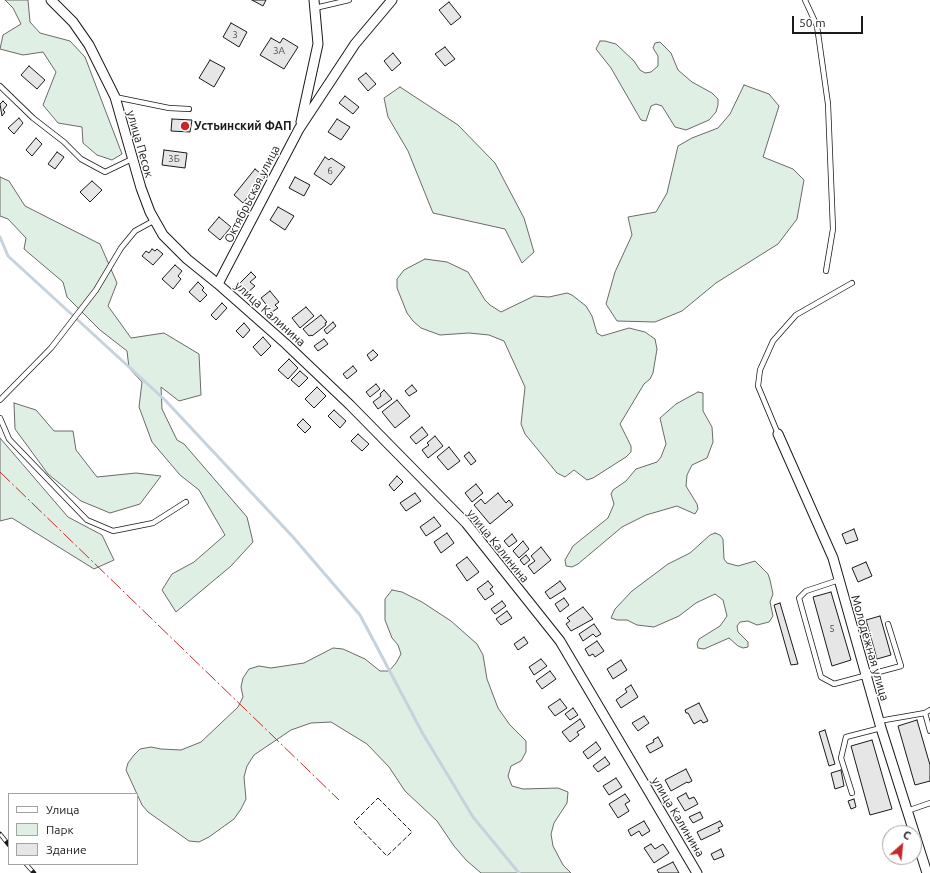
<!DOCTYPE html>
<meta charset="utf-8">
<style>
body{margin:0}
#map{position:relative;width:930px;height:873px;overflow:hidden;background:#fff;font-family:Ubuntu,sans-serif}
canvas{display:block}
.legend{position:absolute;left:8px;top:793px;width:130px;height:72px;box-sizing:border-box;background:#fff;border:1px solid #a3a3a3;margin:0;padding:5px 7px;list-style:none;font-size:12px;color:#1a1a1a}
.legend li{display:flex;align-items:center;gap:8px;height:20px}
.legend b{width:20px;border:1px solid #a3a3a3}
.north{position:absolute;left:882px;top:825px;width:40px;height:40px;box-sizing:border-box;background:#fff;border:1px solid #a3a3a3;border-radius:50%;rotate:27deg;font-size:11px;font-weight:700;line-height:16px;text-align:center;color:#1a1a1a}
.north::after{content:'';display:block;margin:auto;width:14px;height:18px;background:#c62828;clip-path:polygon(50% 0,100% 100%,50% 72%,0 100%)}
.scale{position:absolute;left:792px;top:16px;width:71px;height:18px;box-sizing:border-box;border:2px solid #1a1a1a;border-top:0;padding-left:5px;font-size:12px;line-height:14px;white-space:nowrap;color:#1a1a1a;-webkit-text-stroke:3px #fff;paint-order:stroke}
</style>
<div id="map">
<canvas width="930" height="873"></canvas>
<ul class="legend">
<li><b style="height:5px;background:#fff"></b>Улица</li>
<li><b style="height:11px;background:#e0efe3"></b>Парк</li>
<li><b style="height:11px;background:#e6e6e6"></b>Здание</li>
</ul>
<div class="north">С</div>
<div class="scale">50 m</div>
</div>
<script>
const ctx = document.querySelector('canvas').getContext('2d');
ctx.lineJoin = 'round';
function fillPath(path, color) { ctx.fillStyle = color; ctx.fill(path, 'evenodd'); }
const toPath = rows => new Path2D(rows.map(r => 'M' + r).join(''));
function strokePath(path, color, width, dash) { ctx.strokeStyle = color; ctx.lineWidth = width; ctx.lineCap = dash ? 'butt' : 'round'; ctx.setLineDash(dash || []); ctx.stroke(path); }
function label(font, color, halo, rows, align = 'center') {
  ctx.font = font + ' Ubuntu,sans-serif'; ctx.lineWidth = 3; ctx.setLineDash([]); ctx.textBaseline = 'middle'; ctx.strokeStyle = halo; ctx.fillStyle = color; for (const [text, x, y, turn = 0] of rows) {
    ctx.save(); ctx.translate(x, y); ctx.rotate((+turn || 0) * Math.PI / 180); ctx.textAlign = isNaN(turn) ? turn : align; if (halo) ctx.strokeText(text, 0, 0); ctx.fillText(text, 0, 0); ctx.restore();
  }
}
const green = toPath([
 [5,0,28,0,30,22,40,33,70,41,85,57,122,154,112,160,97,155,83,143,82,127,58,123,43,105,56,72,43,52,23,55,0,49,3,35,21,24,13,8,5,0],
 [600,41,605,41,616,44,634,61,640,70,645,73,651,72,658,66,658,56,653,48,655,43,660,42,671,53,678,70,692,82,712,93,718,99,718,105,716,112,709,120,686,130,675,127,662,106,656,104,651,106,646,121,641,120,611,68,596,49,600,41],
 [744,85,769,94,779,106,763,157,793,169,804,180,797,219,778,244,716,283,682,311,655,322,617,321,606,304,615,272,632,235,628,217,656,212,667,193,678,146,692,138,718,128,730,114,744,85],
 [400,87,458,125,495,163,524,218,534,252,522,263,505,229,433,213,408,151,388,117,384,98,400,87],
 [0,177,9,181,25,206,100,244,117,283,108,306,131,338,164,333,199,354,201,395,179,401,161,387,162,409,177,440,184,444,247,517,253,542,231,566,176,612,162,590,172,574,194,562,225,535,199,490,180,475,152,442,139,407,142,382,129,368,127,351,100,330,67,297,63,282,24,249,26,238,8,219,0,216,0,177],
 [425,259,447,262,468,272,485,300,490,305,501,312,534,296,549,297,567,293,572,295,586,306,592,316,597,333,602,336,629,328,645,332,655,339,657,349,653,373,650,379,644,384,620,424,631,446,631,452,626,457,593,478,587,480,574,470,565,477,557,473,525,434,521,424,525,387,504,341,489,335,469,333,440,335,421,328,413,321,407,313,397,288,397,279,404,270,425,259],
 [698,392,703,393,703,411,712,427,713,442,707,458,692,465,687,475,686,486,697,504,698,509,695,514,677,506,646,515,622,527,578,564,572,567,566,566,565,560,573,546,608,518,614,504,611,494,613,490,626,481,636,469,657,462,661,457,666,444,660,418,676,404,698,392],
 [14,403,36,410,54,431,73,431,76,450,97,477,136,473,161,476,140,504,110,513,81,501,48,474,15,429,14,403],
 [0,438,68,517,102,535,114,560,94,569,12,518,0,521,0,438],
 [715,533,720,535,723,539,724,559,727,563,738,566,755,561,768,574,770,580,773,594,770,602,773,616,769,622,757,625,748,621,740,622,737,626,738,632,748,642,748,647,743,648,738,646,729,638,704,649,698,648,697,644,699,639,720,626,727,616,723,600,715,594,696,603,679,616,654,627,637,625,627,620,617,620,611,618,615,609,632,591,668,564,690,553,710,535,715,533],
 [392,590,402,592,422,602,451,621,477,644,483,655,487,679,498,708,510,725,526,741,526,752,521,761,511,766,508,776,512,786,523,789,558,788,568,792,567,803,554,823,551,834,553,846,563,865,571,873,481,873,466,860,454,846,437,821,405,791,389,767,367,744,331,722,311,723,291,730,254,755,247,766,244,777,246,799,241,809,234,819,209,837,199,842,189,841,182,836,148,812,142,805,126,770,128,763,134,755,140,749,151,747,161,749,181,750,201,742,238,707,243,697,241,687,243,678,249,669,259,666,271,668,304,663,333,648,343,649,365,659,380,671,389,671,396,663,401,654,398,645,392,638,385,620,385,599,392,590]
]);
fillPath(green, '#e0efe3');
strokePath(green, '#6a6a6a', 1);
strokePath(toPath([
 [0,237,8,256,165,400,293,537,360,615,423,734,473,817,519,873]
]), '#c6d2dc', 3);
const building = toPath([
 [252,0,266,0,263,6,252,0],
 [449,2,461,17,451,25,439,10,449,2],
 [231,23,247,32,239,47,223,37,231,23],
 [271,38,280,43,283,38,298,47,284,69,260,55,271,38],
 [445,47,455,59,445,66,435,54,445,47],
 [393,53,401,63,392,71,384,61,393,53],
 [210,60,225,68,214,87,199,78,210,60],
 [29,66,45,80,37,89,21,75,29,66],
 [366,73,376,84,368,91,358,79,366,73],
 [345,96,359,107,353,114,339,103,345,96],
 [3,101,7,105,3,110,5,112,2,116,0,104,3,101],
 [19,118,23,123,14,134,8,128,19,118],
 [172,119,192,120,190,132,171,131,172,119],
 [337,119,350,127,341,140,328,132,337,119],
 [36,138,42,144,32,156,26,150,36,138],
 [164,150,187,153,185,168,162,165,164,150],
 [57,152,64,157,55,169,48,164,57,152],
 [325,157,329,160,331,158,345,167,331,185,314,174,325,157],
 [255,169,265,177,243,203,234,195,255,169],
 [295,177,310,185,304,196,289,188,295,177],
 [92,181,102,190,90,202,80,192,92,181],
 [278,207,294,216,285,230,270,220,278,207],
 [219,217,231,227,220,240,208,230,219,217],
 [152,249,155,251,157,249,163,254,153,265,142,256,146,251,149,253,152,249],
 [175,265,182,271,178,276,181,279,173,289,162,279,175,265],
 [251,272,256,277,250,282,255,286,247,293,239,284,251,272],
 [198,282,204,288,202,290,207,295,200,302,189,292,198,282],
 [270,291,279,302,275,305,278,308,272,312,261,298,270,291],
 [222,303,227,308,216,320,211,315,222,303],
 [306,307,314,316,300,328,292,318,306,307],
 [321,315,327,322,325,323,326,325,312,336,311,335,309,336,303,329,321,315],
 [333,322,336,326,327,334,324,330,333,322],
 [244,323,250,330,243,338,236,331,244,323],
 [263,337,271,346,261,356,253,347,263,337],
 [324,339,328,344,318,351,314,346,324,339],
 [373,350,378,355,371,361,367,355,373,350],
 [289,359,298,368,288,379,278,370,289,359],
 [353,366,357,371,347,379,343,374,353,366],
 [300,371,308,378,299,387,291,380,300,371],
 [376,384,380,389,370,397,366,392,376,384],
 [412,385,417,391,409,396,405,391,412,385],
 [317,387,326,396,314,408,305,399,317,387],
 [384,390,392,399,378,409,373,402,381,396,380,394,384,390],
 [397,400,410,416,395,428,382,412,397,400],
 [334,410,346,421,340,428,328,416,334,410],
 [303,419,311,427,305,433,297,425,303,419],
 [422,427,428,435,416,444,410,437,422,427],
 [358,434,369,444,362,451,351,441,358,434],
 [435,436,443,446,428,458,422,450,429,445,427,443,435,436],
 [449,447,460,461,448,470,437,457,449,447],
 [469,452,476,461,471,465,464,456,469,452],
 [397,476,403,482,394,491,389,485,397,476],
 [476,484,483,493,472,502,465,493,476,484],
 [415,493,421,501,406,511,400,503,415,493],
 [498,493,506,503,509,500,513,505,490,524,474,505,481,499,485,504,498,493],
 [434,517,441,526,426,536,420,527,434,517],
 [854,529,858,540,846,544,842,534,854,529],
 [447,533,454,543,441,553,434,542,447,533],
 [512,534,517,541,509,547,504,541,512,534],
 [523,541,529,549,519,558,513,551,523,541],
 [541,547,551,560,534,574,528,566,535,561,531,556,541,547],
 [526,555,530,560,524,565,520,560,526,555],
 [467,557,479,572,467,581,456,565,467,557],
 [866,562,872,576,858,582,852,568,866,562],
 [488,581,493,587,490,589,494,594,485,600,477,589,488,581],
 [560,581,566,589,550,599,545,592,560,581],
 [831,592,851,660,832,666,813,597,831,592],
 [564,598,569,605,560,612,555,604,564,598],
 [502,601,506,606,495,614,491,609,502,601],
 [780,603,798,664,791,665,774,605,780,603],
 [583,607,593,619,571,631,566,624,570,621,567,618,583,607],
 [507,611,512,618,501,625,496,619,507,611],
 [880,616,891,655,877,659,866,620,880,616],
 [594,624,601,634,596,637,593,634,583,641,579,634,594,624],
 [524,637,528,643,518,650,514,644,524,637],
 [597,641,604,651,595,657,593,654,589,656,585,649,597,641],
 [541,659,547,666,534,675,529,667,541,659],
 [621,660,627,670,613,679,607,669,621,660],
 [550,671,556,679,542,689,536,681,550,671],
 [631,685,638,697,621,708,616,700,627,692,625,689,631,685],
 [560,699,567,708,555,716,548,707,560,699],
 [699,703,708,721,703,723,701,720,694,724,688,713,686,713,685,710,699,703],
 [573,708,578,715,570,720,565,714,573,708],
 [644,716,649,723,638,731,632,723,644,716],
 [580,719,585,727,577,732,579,735,570,742,562,732,580,719],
 [917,720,930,765,930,781,915,785,898,726,917,720],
 [825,730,835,764,829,766,819,732,825,730],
 [658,737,663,746,650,753,646,746,654,742,653,740,658,737],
 [872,740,892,809,870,815,851,746,872,740],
 [596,742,601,749,588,759,583,752,596,742],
 [605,757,610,764,598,772,593,766,605,757],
 [686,769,692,781,688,783,687,782,671,791,665,780,686,769],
 [841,770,844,786,835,789,831,773,841,770],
 [616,778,622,787,609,795,603,786,616,778],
 [686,793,689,799,694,797,698,804,685,811,677,798,686,793],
 [625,794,630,801,625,804,629,811,618,818,609,804,625,794],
 [854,799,856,807,851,809,848,801,854,799],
 [700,812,703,818,693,823,689,817,700,812],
 [644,821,650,831,642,836,639,831,631,836,628,830,644,821],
 [720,821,723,826,718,828,720,831,701,840,697,832,720,821],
 [651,844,655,849,663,844,669,853,654,863,644,848,651,844],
 [721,849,724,856,714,860,711,854,721,849],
 [673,862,679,873,659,873,657,870,673,862]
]);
fillPath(building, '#e6e6e6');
strokePath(building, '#1a1a1a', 1);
const lane = toPath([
 [805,0,817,26,828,104,833,229,826,271],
 [315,8,349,0],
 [0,86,33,118,64,142,81,159,105,172,132,159],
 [115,97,169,108,189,109],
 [0,400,51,348,96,290,121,248,135,231,155,220],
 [0,418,9,439,87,520,113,531,153,523,186,502],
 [778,434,758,386,760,370,773,341,796,315,852,283],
 [839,580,806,591,799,598,821,677,834,684,901,666,888,624],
 [925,713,930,731],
 [879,721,925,713,930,710],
 [852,793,841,758,846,737,881,728],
 [907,811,930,803]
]);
const street = toPath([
 [51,0,73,22,89,45,115,97,141,188,150,212,163,235,187,259,218,284,286,344,350,405,466,523,560,641,697,873],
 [301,122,318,44,314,0],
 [218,284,299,129,355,44,392,0],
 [778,434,833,558,881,728,927,873]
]);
strokePath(lane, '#1a1a1a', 6);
strokePath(street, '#1a1a1a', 11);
strokePath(lane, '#fff', 4.5);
strokePath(street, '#fff', 9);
const rail = toPath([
 [0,834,9,845],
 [26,864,34,873]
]);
strokePath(rail, '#1a1a1a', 4.5);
strokePath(rail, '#fff', 3, [9]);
strokePath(toPath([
 [378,798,412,832,387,856,354,822,378,798]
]), '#1a1a1a', 1, [5, 2]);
strokePath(toPath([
 [0,472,339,800]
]), '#c62828', 1, [14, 3, 2, 3]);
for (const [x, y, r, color] of [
 [185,126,5,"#c62828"]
]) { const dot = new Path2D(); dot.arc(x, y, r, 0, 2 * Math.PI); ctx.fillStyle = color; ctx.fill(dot); strokePath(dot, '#fff', 1.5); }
label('10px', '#4d4d4d', null, [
 ["3",235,35],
 ["3А",279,51],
 ["3Б",174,159],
 ["6",330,171],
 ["5",832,629]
]);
label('bold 12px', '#1a1a1a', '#fff', [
 ["Устьинский ФАП",194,126]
], 'left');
label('12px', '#1a1a1a', '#fff', [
 ["улица Песок",140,144,74],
 ["Октябрьская улица",252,194,-63],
 ["улица Калинина",270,314,42],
 ["улица Калинина",498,546,51],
 ["Молодёжная улица",870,648,74],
 ["улица Калинина",678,817,59]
]);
</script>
